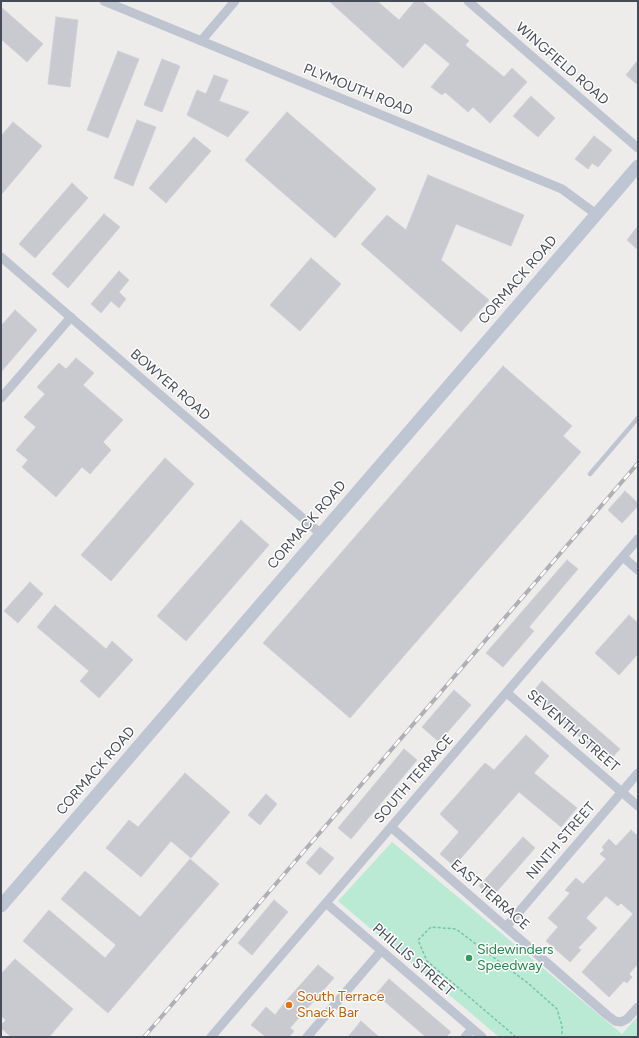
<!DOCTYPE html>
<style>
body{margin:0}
#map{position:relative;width:639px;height:1038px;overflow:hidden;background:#eeebeb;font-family:Figtree,sans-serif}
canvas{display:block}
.frame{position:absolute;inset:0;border:2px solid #454c57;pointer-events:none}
</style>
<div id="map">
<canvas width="639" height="1038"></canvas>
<div class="frame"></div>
</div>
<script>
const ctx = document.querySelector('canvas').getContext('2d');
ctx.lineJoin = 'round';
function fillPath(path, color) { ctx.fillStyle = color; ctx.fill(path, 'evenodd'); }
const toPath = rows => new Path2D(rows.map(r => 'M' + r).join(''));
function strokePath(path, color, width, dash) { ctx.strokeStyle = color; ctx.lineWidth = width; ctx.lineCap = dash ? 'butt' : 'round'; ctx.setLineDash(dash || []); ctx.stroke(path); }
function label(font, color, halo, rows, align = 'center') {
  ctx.font = font + ' Figtree,sans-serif'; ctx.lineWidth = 3; ctx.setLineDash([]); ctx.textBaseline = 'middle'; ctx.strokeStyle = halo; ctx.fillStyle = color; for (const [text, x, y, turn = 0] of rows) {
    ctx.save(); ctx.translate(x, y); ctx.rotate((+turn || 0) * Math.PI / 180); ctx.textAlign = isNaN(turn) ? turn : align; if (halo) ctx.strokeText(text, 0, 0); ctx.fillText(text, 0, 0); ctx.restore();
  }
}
fillPath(toPath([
 [392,842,622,1034,638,1016,638,1037,499,1037,338,901]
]), '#baead3');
const building = toPath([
 [329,1,377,1,399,20,415,1,422,1,469,41,465,45,504,77,512,68,527,82,490,123,473,107,468,112,445,92,442,95,431,87,450,64,425,43,403,68,329,1],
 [1,7,43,44,27,62,1,39,1,7],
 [56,17,78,20,70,87,48,84,56,17],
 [118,51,139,59,108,138,87,130,118,51],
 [162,59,180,66,162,112,144,105,162,59],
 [638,60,638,85,626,75,638,60],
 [214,75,228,80,219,101,249,112,228,137,187,115,197,90,206,94,214,75],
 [531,96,555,118,538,137,513,116,531,96],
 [287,112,376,189,335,238,245,160,287,112],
 [137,120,156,127,133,186,114,178,137,120],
 [13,122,42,146,1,195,1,136,13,122],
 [594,136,612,150,598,167,592,163,588,169,575,159,594,136],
 [194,137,211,151,166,203,149,188,194,137],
 [428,175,524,215,511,246,456,224,441,260,489,300,461,332,361,244,387,215,406,230,428,175],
 [72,183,88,198,35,258,19,244,72,183],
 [104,214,120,227,68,288,52,274,104,214],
 [638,226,638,250,627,240,638,226],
 [311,258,341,284,300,331,270,305,311,258],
 [119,271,129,280,119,292,126,299,119,308,111,301,101,313,91,304,119,271],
 [15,310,37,330,1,372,1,326,15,310],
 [76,358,94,373,83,385,123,420,103,442,111,450,90,474,82,467,56,497,22,467,28,460,16,450,36,427,24,417,45,394,37,387,59,363,66,369,76,358],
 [503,366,572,426,563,436,581,452,350,718,263,643,503,366],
 [165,458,194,484,111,581,81,555,165,458],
 [625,491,638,503,638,506,622,523,608,510,625,491],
 [241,520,269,545,186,641,157,616,241,520],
 [567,560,578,569,529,627,534,631,503,667,486,653,567,560],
 [30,582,43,594,18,623,4,611,30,582],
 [55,605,106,649,112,641,133,660,99,698,80,681,89,671,37,627,55,605],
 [629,615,638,623,638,654,619,675,595,653,629,615],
 [542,681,620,749,608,762,531,694,542,681],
 [454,690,471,705,439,742,422,727,454,690],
 [526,735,549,756,534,773,577,808,561,827,519,792,454,866,440,854,459,832,440,814,485,763,494,770,526,735],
 [404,749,417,760,351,839,338,828,404,749],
 [185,773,230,812,191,858,171,841,141,877,106,848,129,820,138,827,185,773],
 [266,794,277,804,260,825,248,815,266,794],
 [631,830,638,836,638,964,629,974,632,977,627,983,624,981,609,997,582,972,633,914,621,903,618,906,606,896,586,918,597,928,578,948,581,950,570,962,546,941,558,927,548,918,570,893,565,890,576,878,583,884,606,859,600,854,604,850,602,847,609,839,616,846,631,830],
 [523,837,535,848,492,897,479,886,523,837],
 [320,847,334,858,320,875,306,863,320,847],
 [190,859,219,884,108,1013,23,941,49,910,105,958,116,945,61,899,85,871,140,917,190,859],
 [274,900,288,912,252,955,238,943,274,900],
 [15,959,73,1009,49,1037,11,1037,1,1028,1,1025,6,1020,1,1016,1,974,15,959],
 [318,965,334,978,290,1028,294,1031,289,1037,266,1037,251,1025,266,1007,275,1015,285,1002,318,965],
 [389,979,451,1032,446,1037,426,1037,376,994,389,979],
 [361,1021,379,1037,348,1037,361,1021]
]);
fillPath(building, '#c9c9d0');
strokePath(building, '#cfd0d7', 1);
strokePath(toPath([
 [516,1037,427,961,418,940,431,927,456,929,529,984,557,1009,562,1026,562,1037]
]), '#75c6a9', 1.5, [3, 2]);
strokePath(toPath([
 [590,474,638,418]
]), '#bfc5d0', 4.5);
strokePath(toPath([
 [104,1,545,182,562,189,596,214],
 [468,1,638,148],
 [201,41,235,1],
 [1,257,321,534],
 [1,398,71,317],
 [623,557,638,570],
 [507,693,638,806],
 [391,827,607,1015,615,1021,621,1022,627,1019,638,1007],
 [326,903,482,1037],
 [506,927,638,773],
 [211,1037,638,539],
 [307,1037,381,951],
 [465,1037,472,1029]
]), '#bfc5d0', 9);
strokePath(toPath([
 [1,906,638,166]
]), '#bec6d4', 13);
const rail = toPath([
 [144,1037,638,463]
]);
strokePath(rail, '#aeb0b5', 4);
strokePath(rail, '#fff', 2.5, [8]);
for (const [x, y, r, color] of [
 [469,958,4,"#2e9e5b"],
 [289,1005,4,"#e8710a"]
]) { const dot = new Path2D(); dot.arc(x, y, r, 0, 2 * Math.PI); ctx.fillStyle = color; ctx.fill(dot); strokePath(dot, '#fff', 1.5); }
label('14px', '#454c57', '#fff', [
 ["WINGFIELD ROAD",562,64,41],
 ["PLYMOUTH ROAD",358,90,22],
 ["CORMACK ROAD",518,280,-49],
 ["BOWYER ROAD",170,385,41],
 ["CORMACK ROAD",307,525,-49],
 ["SEVENTH STREET",573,731,41],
 ["CORMACK ROAD",96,771,-49],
 ["SOUTH TERRACE",414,779,-49],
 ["NINTH STREET",561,841,-49],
 ["EAST TERRACE",490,895,41],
 ["PHILLIS STREET",413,960,41]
]);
label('14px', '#27864d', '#fff', [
 ["Sidewinders",477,950],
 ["Speedway",477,966]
], 'left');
label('14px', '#c56008', '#fff', [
 ["South Terrace",297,997],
 ["Snack Bar",297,1013]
], 'left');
</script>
